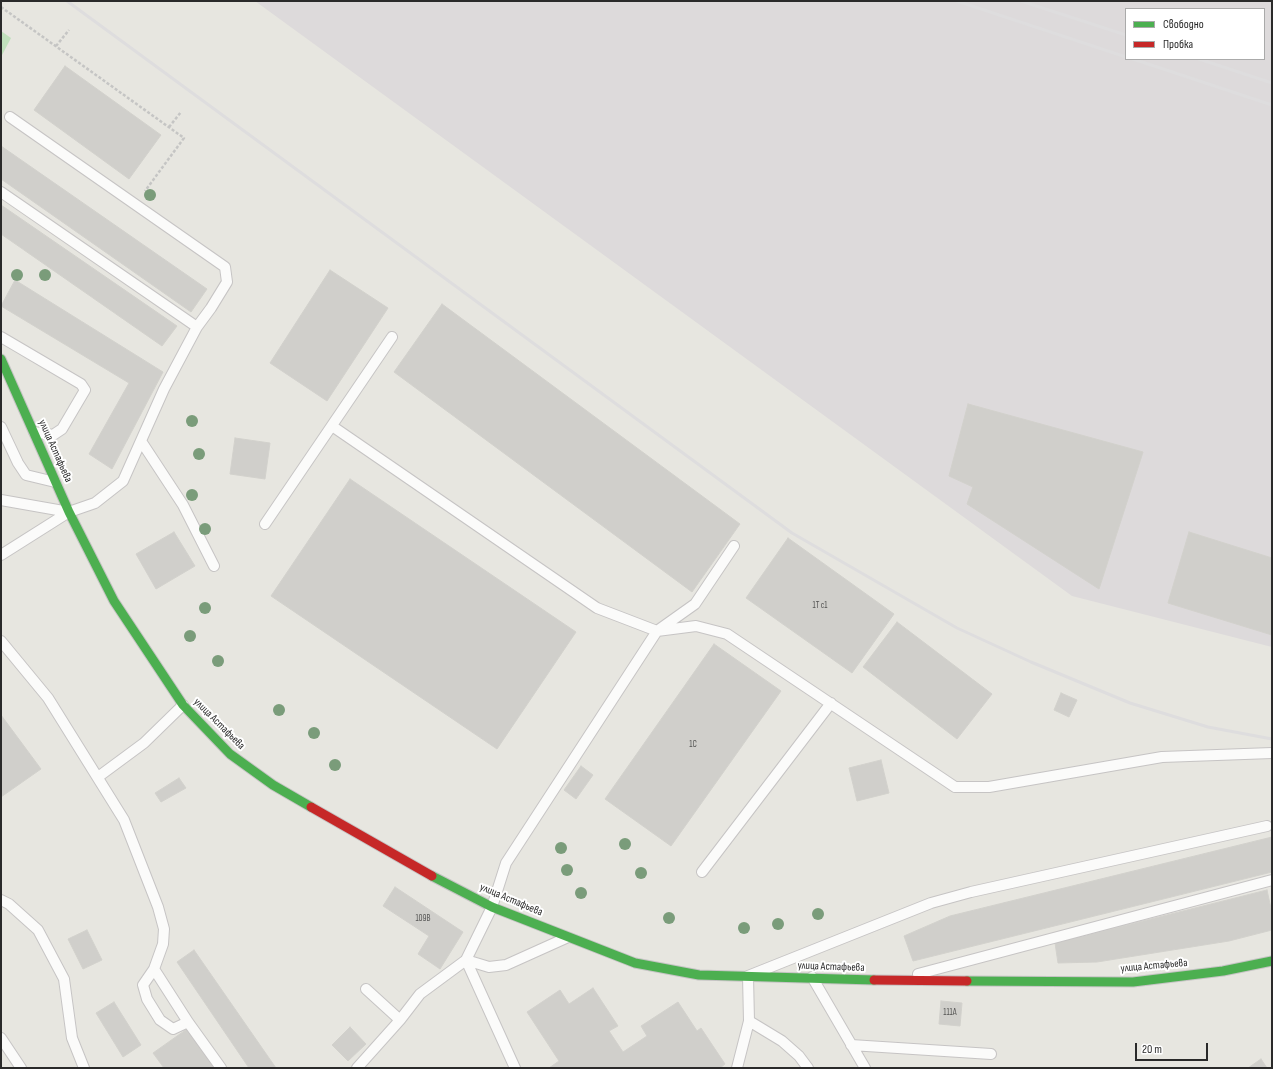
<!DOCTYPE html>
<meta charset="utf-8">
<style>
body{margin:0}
#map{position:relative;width:1273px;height:1069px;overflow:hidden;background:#e7e6e0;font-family:"Sofia Sans Condensed",sans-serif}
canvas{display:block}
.frame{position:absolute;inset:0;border:2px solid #2a2a2a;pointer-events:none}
.legend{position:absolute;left:1125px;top:8px;width:140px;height:52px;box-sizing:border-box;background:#fff;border:1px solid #aaa;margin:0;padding:5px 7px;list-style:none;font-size:12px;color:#2a2a2a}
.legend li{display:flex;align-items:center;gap:8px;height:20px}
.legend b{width:20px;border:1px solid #aaa}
.scale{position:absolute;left:1135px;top:1043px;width:73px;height:18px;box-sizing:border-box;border:2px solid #2a2a2a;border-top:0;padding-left:5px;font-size:12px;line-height:14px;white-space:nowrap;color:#2a2a2a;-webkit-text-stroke:3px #fff;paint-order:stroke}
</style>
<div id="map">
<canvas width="1273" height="1069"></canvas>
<div class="frame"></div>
<ul class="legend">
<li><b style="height:5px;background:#4caf50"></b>Свободно</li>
<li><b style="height:5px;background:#c62828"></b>Пробка</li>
</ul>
<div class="scale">20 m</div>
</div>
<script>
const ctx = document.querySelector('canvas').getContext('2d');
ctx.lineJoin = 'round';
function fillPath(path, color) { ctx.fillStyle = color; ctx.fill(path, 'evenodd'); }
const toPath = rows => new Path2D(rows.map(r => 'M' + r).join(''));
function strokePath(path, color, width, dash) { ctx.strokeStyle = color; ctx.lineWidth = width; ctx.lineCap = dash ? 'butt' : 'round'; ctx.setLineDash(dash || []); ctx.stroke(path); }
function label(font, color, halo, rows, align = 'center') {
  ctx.font = font + ' "Sofia Sans Condensed",sans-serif'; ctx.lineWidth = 4; ctx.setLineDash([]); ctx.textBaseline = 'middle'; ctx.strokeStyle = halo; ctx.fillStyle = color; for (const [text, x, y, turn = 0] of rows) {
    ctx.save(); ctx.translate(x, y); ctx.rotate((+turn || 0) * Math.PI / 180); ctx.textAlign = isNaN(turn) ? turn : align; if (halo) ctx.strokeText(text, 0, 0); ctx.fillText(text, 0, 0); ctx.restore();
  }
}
fillPath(toPath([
 [255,1,1272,1,1272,647,1072,596],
 [1126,9,1264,9,1264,59,1126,59]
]), '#dddadb');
fillPath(toPath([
 [1,31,11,38,1,57]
]), '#c0e0bc');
const building = toPath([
 [65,66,161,135,129,179,34,110,65,66],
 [1,146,207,289,191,312,1,179,1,146],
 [1,205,177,326,162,346,1,234,1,205],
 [330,270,388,308,327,401,270,363,330,270],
 [15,280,163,372,112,469,89,454,129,383,1,306,15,280],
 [442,304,740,524,692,592,394,372,442,304],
 [968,404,1143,452,1099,589,967,504,973,487,949,476,968,404],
 [235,438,270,443,265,479,230,474,235,438],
 [350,479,576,632,497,749,271,596,350,479],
 [174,532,195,566,156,589,136,554,174,532],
 [1189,532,1272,558,1272,635,1168,603,1189,532],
 [788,538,894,614,852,673,746,598,788,538],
 [897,622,992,694,957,739,863,667,897,622],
 [714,644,781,691,671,846,605,799,714,644],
 [1061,693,1077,700,1069,717,1054,710,1061,693],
 [1,715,41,769,1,797,1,715],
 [881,760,889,793,857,801,849,768,881,760],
 [581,766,593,775,576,799,564,790,581,766],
 [179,778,186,788,161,802,155,793,179,778],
 [1272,837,1272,872,913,961,904,936,950,916,1272,837],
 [395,887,463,932,440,969,418,954,429,936,383,906,395,887],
 [1267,890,1272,913,1272,930,1229,941,1097,962,1058,963,1055,943,1267,890],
 [87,930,102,960,83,969,68,939,87,930],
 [194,950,276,1068,249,1068,177,962,194,950],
 [593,988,618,1026,609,1031,623,1052,647,1036,641,1026,678,1002,697,1031,701,1028,725,1064,720,1068,549,1068,559,1061,527,1012,560,990,569,1004,593,988],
 [941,1001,962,1003,960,1026,939,1024,941,1001],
 [114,1002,141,1045,123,1057,96,1013,114,1002],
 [350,1027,366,1044,348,1061,332,1045,350,1027],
 [187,1029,214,1068,164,1068,153,1053,187,1029],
 [1261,1059,1267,1068,1248,1068,1261,1059]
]);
fillPath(building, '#d0cfcb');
strokePath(building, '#d2d1cc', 1);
const lane = toPath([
 [1,192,197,327],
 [1,337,81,384,85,390,62,429,53,435,34,432],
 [332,426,597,608,657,631,696,626,727,634,955,787,989,787,1162,757,1272,753],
 [1,427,18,463,26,475,55,482],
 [141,441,183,505,214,566],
 [1,500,69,512],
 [265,524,392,337],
 [1,555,69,512,95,503,123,481,164,389,197,327,211,308,227,282,225,267,10,117],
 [1,641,48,698,124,820,158,907,164,929,163,944,154,969,143,985,147,999,160,1020,173,1029,188,1022],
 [98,777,144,743,183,705],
 [702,872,831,703],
 [1,900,9,904,38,930,64,979,72,1038,84,1068],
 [566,938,506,965,489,967,466,960,492,907,506,863,657,631,695,604,734,546],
 [154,969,188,1022,221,1068],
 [918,974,1272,880],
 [812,977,865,1068],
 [366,989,400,1020],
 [749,1021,748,976,931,903,971,892,1267,826],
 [1,1038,21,1068],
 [851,1045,991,1054],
 [357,1068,400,1020,420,994,466,960,515,1068],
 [737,1068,749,1021,782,1041,799,1056,808,1068]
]);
const fast = toPath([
 [1,359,69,512,114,601,183,705,230,754,273,785,311,807],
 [432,876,492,907,635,963,699,975,874,980],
 [967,981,1133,982,1223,971,1272,961]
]);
const jam = toPath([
 [311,807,432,876],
 [874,980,967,981]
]);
strokePath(lane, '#c6c4c4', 12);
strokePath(fast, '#c6c4c4', 11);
strokePath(jam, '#c6c4c4', 11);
strokePath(toPath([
 [1,7,184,138,145,191],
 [56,46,69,30],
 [169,127,181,112]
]), '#c5c5c4', 2.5, [3, 2]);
strokePath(lane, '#fbfbfa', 10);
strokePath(fast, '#4caf50', 9);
strokePath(jam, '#c62828', 9);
strokePath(toPath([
 [67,1,792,533,957,628,1031,662,1130,703,1208,727,1272,739],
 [957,1,1126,57],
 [1021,1,1126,35],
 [1133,59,1272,105],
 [1199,59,1272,83]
]), '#deddde', 3);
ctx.fillStyle = '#7a9c7a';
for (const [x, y] of [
 [150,195],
 [17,275],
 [45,275],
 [192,421],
 [199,454],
 [192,495],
 [205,529],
 [205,608],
 [190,636],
 [218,661],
 [279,710],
 [314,733],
 [335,765],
 [625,844],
 [561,848],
 [567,870],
 [641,873],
 [581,893],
 [818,914],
 [669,918],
 [778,924],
 [744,928]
]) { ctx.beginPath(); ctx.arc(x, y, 6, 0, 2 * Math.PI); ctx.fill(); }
label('9px', '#545453', null, [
 ["1Т с1",820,606],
 ["1С",693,745],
 ["109В",423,919],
 ["111А",950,1013]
]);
label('11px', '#2a2a2a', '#fff', [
 ["улица Астафьева",55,451,66],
 ["улица Астафьева",219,724,45],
 ["улица Астафьева",511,900,23],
 ["улица Астафьева",1154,966,-5],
 ["улица Астафьева",831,967,2]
]);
</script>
